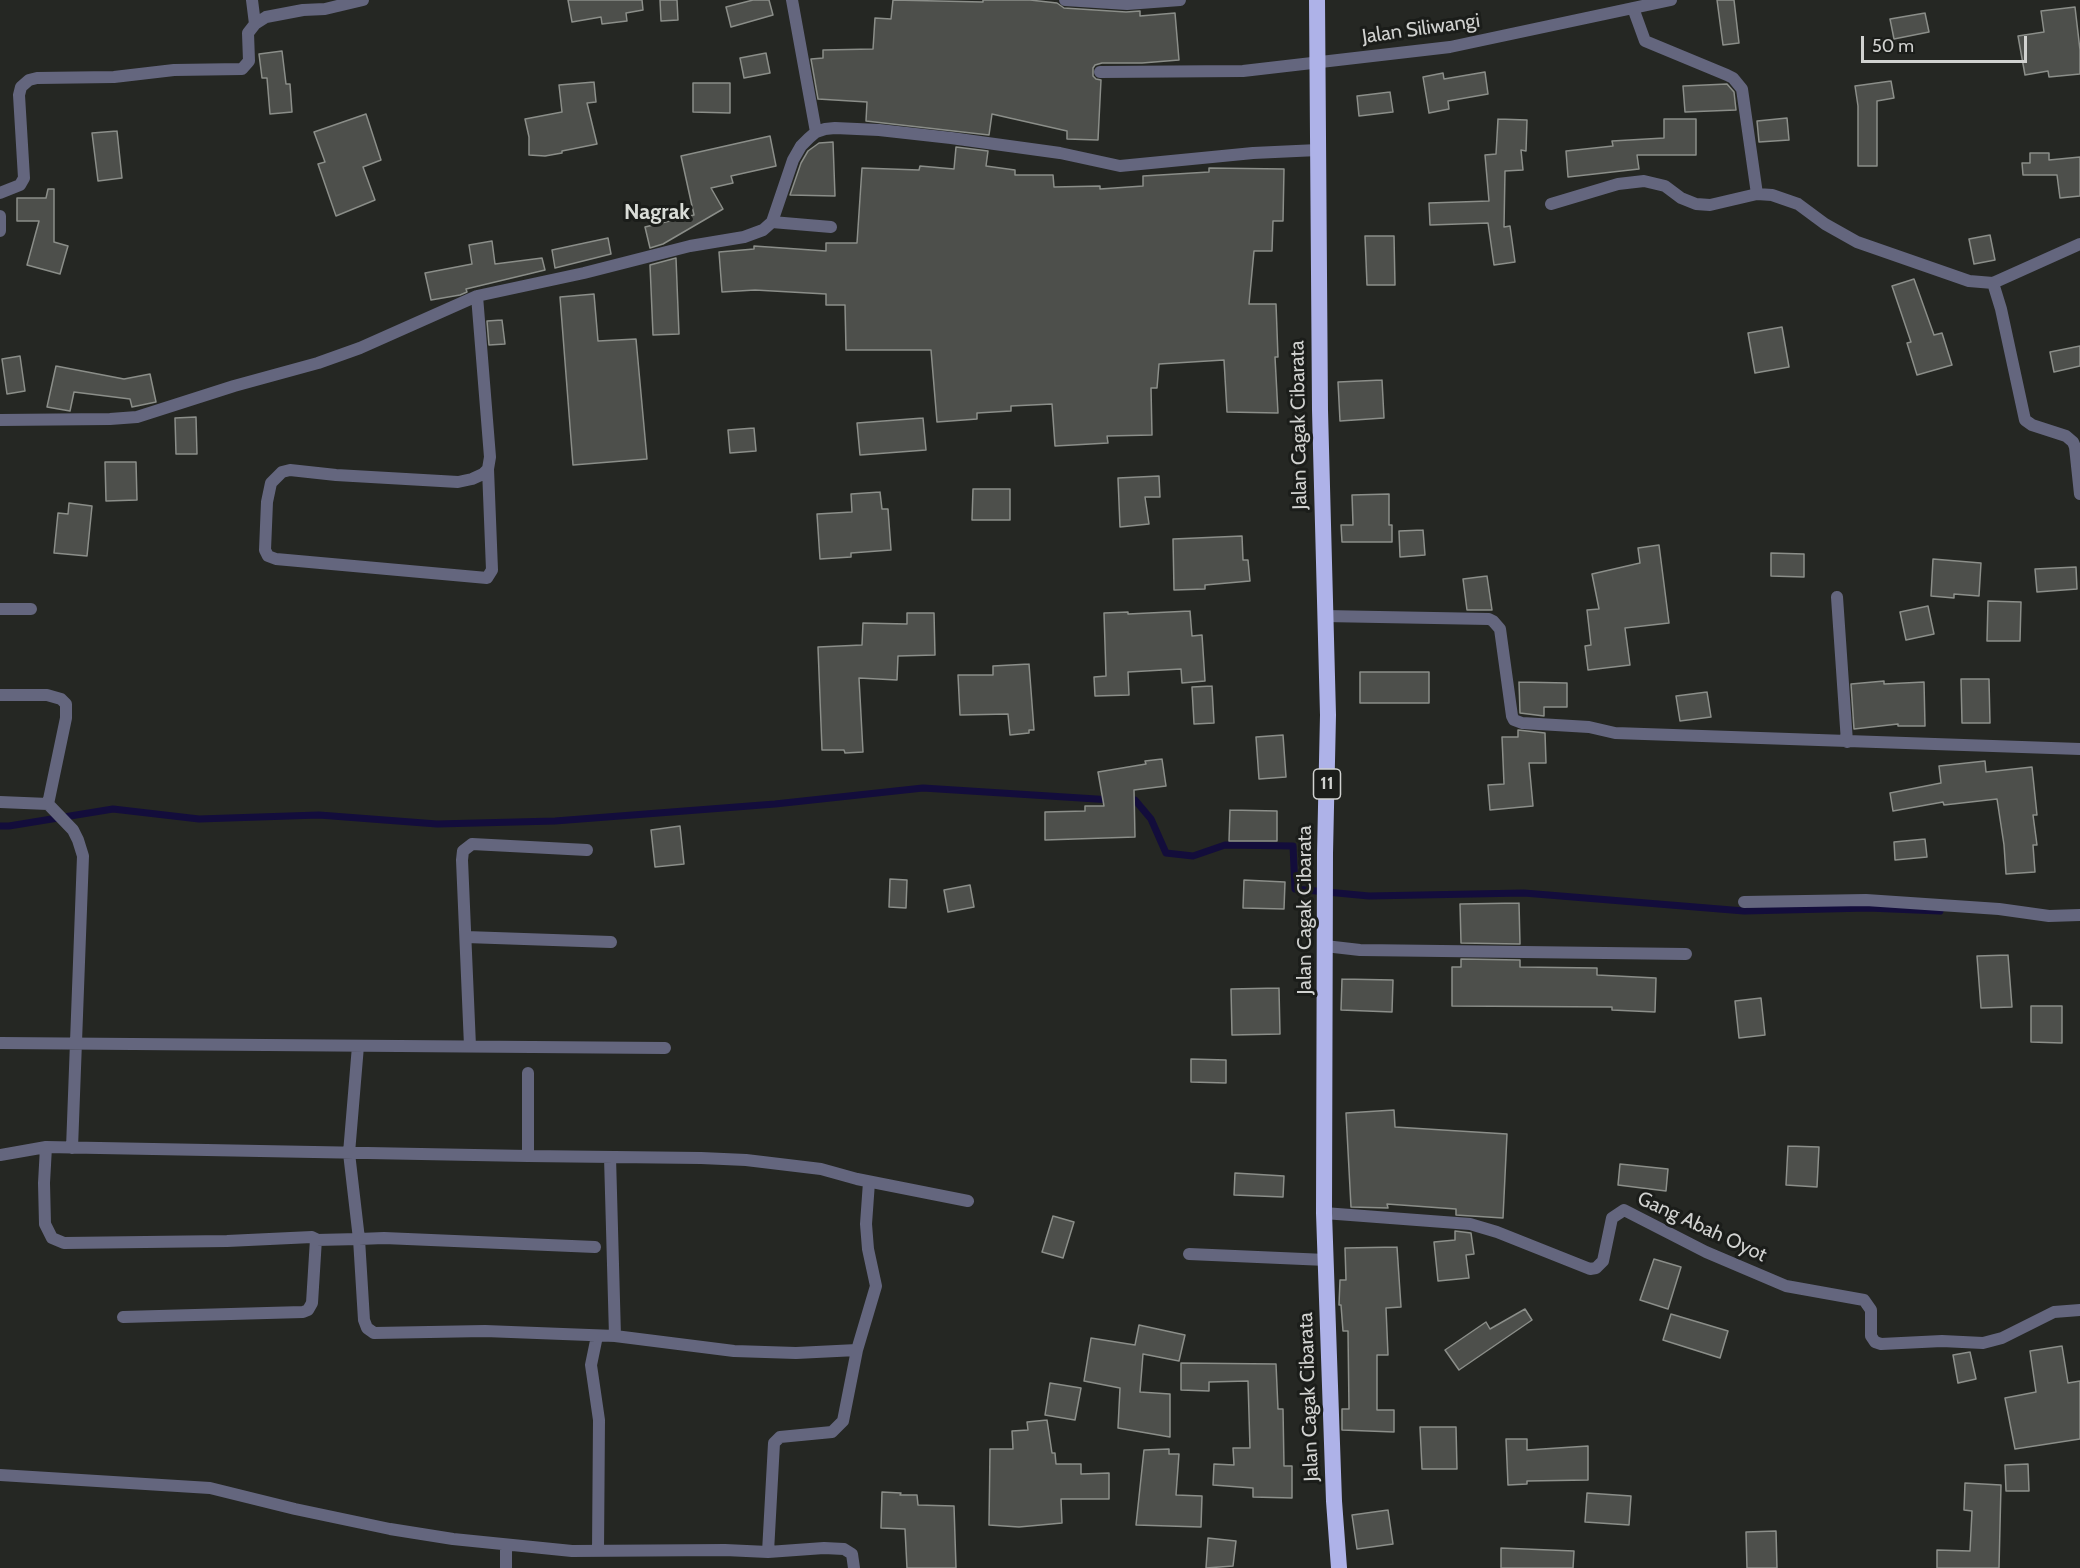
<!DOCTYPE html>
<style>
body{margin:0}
#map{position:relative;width:2080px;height:1568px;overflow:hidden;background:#252723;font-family:Cabin,sans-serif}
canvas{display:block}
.scale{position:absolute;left:1861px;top:36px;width:166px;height:27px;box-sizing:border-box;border:3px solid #d1d2d0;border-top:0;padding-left:8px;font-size:18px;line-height:21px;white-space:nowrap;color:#d1d2d0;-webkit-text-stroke:4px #1b1d1a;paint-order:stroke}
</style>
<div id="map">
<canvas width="2080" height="1568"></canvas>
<div class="scale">50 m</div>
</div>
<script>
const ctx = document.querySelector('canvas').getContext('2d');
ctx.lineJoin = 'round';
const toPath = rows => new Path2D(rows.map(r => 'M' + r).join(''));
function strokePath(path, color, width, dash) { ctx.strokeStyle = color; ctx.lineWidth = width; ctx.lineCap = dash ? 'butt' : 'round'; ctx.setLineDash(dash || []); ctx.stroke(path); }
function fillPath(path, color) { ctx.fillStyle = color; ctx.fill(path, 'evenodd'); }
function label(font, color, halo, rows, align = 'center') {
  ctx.font = font + ' Cabin,sans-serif'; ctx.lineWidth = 6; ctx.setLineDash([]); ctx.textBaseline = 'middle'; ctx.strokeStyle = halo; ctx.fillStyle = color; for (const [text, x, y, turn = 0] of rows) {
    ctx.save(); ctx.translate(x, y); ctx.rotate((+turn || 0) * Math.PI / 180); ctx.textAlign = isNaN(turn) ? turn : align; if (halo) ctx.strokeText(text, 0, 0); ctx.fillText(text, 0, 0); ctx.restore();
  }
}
strokePath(toPath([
 [1126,800,1135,800,1151,819,1166,853,1193,856,1225,845,1293,846,1295,889,1369,896,1524,893,1744,911,1868,908,1940,911],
 [0,826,9,826,113,809,199,819,319,815,437,824,555,821,775,804,923,788,1112,800]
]), '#130d3b', 7);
const building = toPath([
 [568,0,642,0,643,10,626,13,627,21,602,24,601,17,572,22,568,0],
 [660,0,677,0,678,20,661,21,660,0],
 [753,0,769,0,773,15,731,27,726,7,753,0],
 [893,0,983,2,983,0,1030,0,1057,3,1064,8,1126,12,1140,11,1140,16,1175,13,1179,60,1142,63,1102,63,1095,65,1093,68,1093,76,1096,79,1101,80,1098,140,1067,139,1067,131,992,114,989,135,866,121,867,102,818,99,811,59,823,58,823,50,873,49,875,18,891,19,893,0],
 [1717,0,1734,0,1739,43,1723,45,1717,0],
 [2075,7,2080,50,2080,74,2049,77,2048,71,2025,75,2018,36,2044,32,2041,11,2075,7],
 [1925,13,1929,32,1894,39,1890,19,1925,13],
 [282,51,286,84,290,84,292,112,270,114,267,78,262,78,259,54,282,51],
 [766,53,770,73,744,78,740,58,766,53],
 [1485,72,1488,94,1448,101,1449,109,1429,113,1423,77,1443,73,1444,79,1485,72],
 [1891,81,1894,98,1877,101,1877,166,1858,166,1858,106,1855,86,1891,81],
 [594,82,596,102,587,103,597,144,562,151,562,153,545,156,529,155,529,137,525,119,562,112,559,85,594,82],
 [693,83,730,83,730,113,693,112,693,83],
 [1727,84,1734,92,1736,110,1685,112,1683,86,1727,84],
 [1390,92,1393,112,1359,116,1357,96,1390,92],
 [366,114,381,160,363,167,375,200,336,216,318,164,325,162,314,132,366,114],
 [1787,118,1789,140,1759,142,1757,121,1787,118],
 [1498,119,1527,120,1526,151,1521,150,1523,170,1505,171,1504,227,1510,226,1515,262,1494,265,1488,223,1430,225,1429,203,1489,201,1485,155,1496,154,1498,119],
 [1664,119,1696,119,1696,155,1637,155,1639,169,1568,177,1566,151,1613,146,1612,141,1664,138,1664,119],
 [117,131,122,178,98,181,92,133,117,131],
 [770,136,776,166,731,176,733,183,711,188,723,209,663,244,650,248,645,227,694,215,681,156,770,136],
 [833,142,835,196,790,195,801,163,808,151,819,143,833,142],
 [956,147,988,151,986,166,1015,170,1015,175,1053,175,1054,187,1100,186,1100,189,1143,186,1143,176,1209,172,1209,168,1284,169,1283,221,1273,221,1272,251,1254,251,1249,304,1276,304,1278,357,1275,357,1278,413,1227,412,1224,360,1159,364,1157,388,1151,388,1152,435,1107,436,1108,443,1055,446,1052,404,1011,406,1011,411,977,413,977,419,937,422,931,350,846,350,845,305,826,305,826,294,755,290,722,292,719,252,754,249,754,246,826,251,826,243,857,243,862,168,919,170,920,166,954,169,956,147],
 [2030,153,2049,153,2049,160,2080,157,2080,196,2060,198,2057,175,2023,175,2022,163,2030,163,2030,153],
 [48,189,54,189,54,242,68,246,60,274,27,265,39,221,17,221,17,198,46,198,48,189],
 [1990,235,1995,260,1974,264,1969,239,1990,235],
 [1365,236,1394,236,1395,285,1367,285,1365,236],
 [608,238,611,254,555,268,552,250,608,238],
 [492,241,495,264,542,258,545,270,466,289,467,292,460,295,431,300,425,273,472,264,469,245,492,241],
 [676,258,679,334,653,335,650,265,676,258],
 [1914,279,1934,335,1942,333,1952,365,1917,375,1907,343,1911,342,1892,286,1914,279],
 [594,294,598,341,636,339,647,459,573,465,560,297,594,294],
 [502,320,505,344,489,345,487,321,502,320],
 [1782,327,1789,367,1755,373,1748,333,1782,327],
 [2080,346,2080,366,2054,372,2050,352,2080,346],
 [20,356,25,391,7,394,2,359,20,356],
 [56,366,124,379,150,374,156,402,132,407,130,399,74,392,70,411,47,407,56,366],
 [1382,380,1384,418,1340,421,1338,382,1382,380],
 [196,417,197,454,176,454,175,418,196,417],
 [923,418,926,450,860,455,857,423,923,418],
 [754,428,756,451,730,453,728,430,754,428],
 [105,462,136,462,137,500,106,501,105,462],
 [1159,476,1160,497,1145,497,1149,524,1120,527,1118,478,1159,476],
 [973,489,1010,489,1010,520,972,520,973,489],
 [880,492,882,509,888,509,891,550,851,553,851,557,820,559,817,514,852,512,851,494,880,492],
 [1389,494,1389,525,1392,525,1392,542,1342,542,1341,525,1353,525,1352,495,1389,494],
 [69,503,92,506,87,556,54,553,58,513,68,514,69,503],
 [1423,530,1425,555,1400,557,1399,531,1423,530],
 [1242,536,1243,560,1248,560,1250,581,1205,585,1205,589,1174,590,1173,539,1242,536],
 [1659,545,1669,623,1625,628,1630,665,1588,670,1585,646,1591,645,1587,610,1599,609,1592,574,1640,563,1638,548,1659,545],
 [1771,553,1804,554,1804,577,1771,576,1771,553],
 [1933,559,1981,563,1979,596,1954,594,1954,598,1931,596,1933,559],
 [2076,567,2077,589,2037,592,2035,569,2076,567],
 [1487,576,1492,610,1467,610,1463,579,1487,576],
 [1988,601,2021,602,2020,641,1987,641,1988,601],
 [1928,606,1934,634,1906,640,1900,612,1928,606],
 [1190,611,1192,636,1202,635,1205,681,1182,683,1181,669,1128,672,1129,695,1095,696,1094,677,1106,676,1104,613,1128,612,1128,614,1190,611],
 [907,613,934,613,935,655,898,656,897,680,859,678,863,752,845,753,844,750,822,750,818,647,862,645,863,623,907,624,907,613],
 [1029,664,1034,730,1029,730,1029,733,1010,735,1008,714,960,715,958,675,993,675,993,666,1029,664],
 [1360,672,1429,672,1429,703,1360,703,1360,672],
 [1961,679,1989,679,1990,723,1962,723,1961,679],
 [1884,681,1884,684,1924,682,1925,726,1898,726,1898,724,1854,729,1851,684,1884,681],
 [1519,682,1567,683,1567,707,1544,707,1544,716,1520,713,1519,682],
 [1212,686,1214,723,1194,724,1192,687,1212,686],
 [1707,692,1711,717,1680,721,1676,696,1707,692],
 [1518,730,1545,733,1546,763,1529,763,1533,806,1490,810,1488,785,1504,784,1502,737,1518,737,1518,730],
 [1283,735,1286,777,1259,779,1256,737,1283,735],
 [1162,759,1166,786,1134,790,1135,837,1045,840,1045,812,1085,811,1085,806,1104,806,1098,772,1146,764,1145,761,1162,759],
 [1985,761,1986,772,2032,767,2037,815,2033,815,2037,845,2033,845,2035,872,2006,874,2004,845,1997,799,1944,805,1943,802,1893,811,1890,793,1941,783,1939,766,1985,761],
 [1230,810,1277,811,1277,841,1229,841,1230,810],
 [680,826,684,864,655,867,651,830,680,826],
 [1925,839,1927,857,1895,860,1894,842,1925,839],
 [890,879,907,880,906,908,889,907,890,879],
 [1244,880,1285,882,1284,909,1243,908,1244,880],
 [970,885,974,907,948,912,944,890,970,885],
 [1519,903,1520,944,1461,943,1460,904,1519,903],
 [2008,955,2012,1007,1981,1008,1977,956,2008,955],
 [1461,959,1520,960,1520,967,1597,968,1597,975,1656,978,1655,1012,1612,1010,1612,1007,1452,1006,1452,967,1461,967,1461,959],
 [1342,979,1393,980,1392,1012,1341,1010,1342,979],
 [1279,988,1280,1034,1232,1035,1231,989,1279,988],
 [1761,998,1765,1035,1739,1038,1735,1001,1761,998],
 [2031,1006,2062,1006,2062,1043,2031,1042,2031,1006],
 [1191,1059,1226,1060,1226,1083,1191,1082,1191,1059],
 [1394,1110,1395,1127,1507,1134,1503,1218,1456,1215,1456,1209,1387,1204,1388,1208,1351,1207,1346,1113,1394,1110],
 [1788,1146,1819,1147,1817,1187,1786,1185,1788,1146],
 [1620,1164,1668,1169,1666,1191,1618,1185,1620,1164],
 [1235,1173,1284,1176,1283,1197,1234,1195,1235,1173],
 [1053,1216,1074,1222,1063,1258,1042,1252,1053,1216],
 [1455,1231,1471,1233,1474,1254,1466,1255,1469,1278,1438,1281,1434,1242,1455,1240,1455,1231],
 [1397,1247,1401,1307,1386,1308,1388,1355,1377,1355,1377,1410,1394,1410,1394,1432,1342,1430,1342,1409,1349,1409,1348,1331,1343,1331,1341,1305,1339,1305,1340,1280,1346,1280,1345,1248,1397,1247],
 [1654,1259,1681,1267,1668,1309,1640,1300,1654,1259],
 [1525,1309,1532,1320,1459,1370,1445,1350,1486,1322,1490,1329,1525,1309],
 [1671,1314,1728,1331,1720,1358,1663,1340,1671,1314],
 [1139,1325,1185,1335,1179,1361,1143,1354,1140,1392,1170,1394,1170,1437,1118,1428,1120,1388,1084,1381,1091,1338,1135,1345,1139,1325],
 [2062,1346,2068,1383,2080,1381,2080,1439,2015,1449,2005,1398,2036,1392,2030,1351,2062,1346],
 [1970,1352,1976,1379,1958,1383,1953,1355,1970,1352],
 [1181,1363,1276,1364,1278,1409,1283,1409,1284,1466,1292,1466,1292,1498,1253,1497,1253,1488,1213,1485,1214,1464,1234,1465,1233,1448,1250,1448,1248,1381,1209,1382,1209,1391,1181,1390,1181,1363],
 [1050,1383,1081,1388,1075,1420,1045,1415,1050,1383],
 [1047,1420,1052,1453,1055,1453,1056,1464,1081,1464,1081,1474,1109,1473,1109,1499,1061,1499,1062,1523,1019,1527,989,1525,990,1449,1013,1449,1012,1431,1028,1430,1027,1422,1047,1420],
 [1420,1427,1456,1427,1457,1469,1422,1469,1420,1427],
 [1506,1439,1527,1439,1527,1450,1588,1446,1588,1480,1527,1481,1527,1484,1508,1485,1506,1439],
 [1169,1449,1169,1454,1179,1454,1176,1495,1202,1496,1201,1527,1136,1525,1144,1450,1169,1449],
 [2028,1464,2029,1491,2006,1491,2005,1465,2028,1464],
 [1965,1483,2001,1485,1999,1568,1937,1568,1937,1550,1970,1551,1972,1511,1964,1510,1965,1483],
 [882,1492,901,1493,900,1495,917,1495,918,1505,954,1506,956,1568,907,1568,905,1529,881,1528,882,1492],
 [1587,1493,1631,1496,1629,1525,1585,1522,1587,1493],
 [1388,1510,1393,1544,1357,1549,1352,1515,1388,1510],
 [1776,1531,1777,1568,1747,1568,1746,1532,1776,1531],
 [1208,1538,1236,1541,1233,1566,1206,1568,1208,1538],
 [1501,1548,1574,1551,1573,1568,1501,1568,1501,1548]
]);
fillPath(building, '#4d4f4b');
strokePath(building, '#8b8e89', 1.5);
strokePath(toPath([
 [252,0,255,24],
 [792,0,816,132],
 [1065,0,1127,4,1180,0],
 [1633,8,1645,41,1727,75,1733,78,1742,89,1757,194],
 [1100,72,1243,71,1450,47,1671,0],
 [0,193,20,185,24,178,19,95,21,87,29,80,37,78,114,77,174,70,242,69,249,61,248,33,255,24,266,17,303,10,325,9,363,0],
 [1551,204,1618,184,1644,181,1665,186,1681,198,1696,204,1710,205,1757,194,1772,195,1798,204,1825,224,1857,242,1969,281,1993,283,2001,309,2025,420,2032,425,2066,436,2073,442,2075,447,2080,494],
 [0,216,0,231],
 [772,222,831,227],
 [1993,283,2080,244],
 [477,296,490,457,488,469,492,570,487,578,276,559,268,556,265,550,267,502,271,483,282,472,290,470,336,475,458,482,472,479,483,474,488,469],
 [0,420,110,419,137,417,234,386,318,363,360,348,477,296,584,273,690,246,744,237,763,230,772,222,793,160,801,146,809,138,816,132,825,129,835,128,879,130,951,138,1060,153,1120,166,1253,153,1318,150],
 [1837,597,1847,742],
 [0,609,31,609],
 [1324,616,1489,619,1493,621,1500,629,1512,716,1514,720,1522,723,1589,727,1615,733,2080,749],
 [0,695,47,695,61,699,66,704,66,718,48,804],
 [0,802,48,804,73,830,78,840,83,856,72,1148],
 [1744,902,1866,900,1999,909,2049,916,2080,915],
 [466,937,611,942],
 [1325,946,1360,950,1686,954],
 [0,1043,665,1048],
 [358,1046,349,1153,359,1239,384,1238,595,1247],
 [470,1046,462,860,463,851,472,844,587,850],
 [528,1073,528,1156],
 [0,1155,46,1147],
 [610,1157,615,1336],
 [1324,1213,1470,1224,1497,1232,1590,1269,1596,1268,1603,1261,1612,1218,1624,1210,1706,1252,1786,1286,1864,1300,1871,1310,1871,1336,1875,1342,1881,1344,1942,1341,1983,1343,2002,1338,2054,1312,2080,1310],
 [316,1240,359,1239,364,1320,367,1328,374,1333,485,1331,615,1336,734,1351,796,1353,857,1350],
 [1189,1254,1326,1260],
 [123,1317,303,1312,308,1310,312,1303,316,1239,312,1237,227,1241,64,1243,52,1238,45,1224,44,1183,46,1147,528,1156,701,1158,746,1160,821,1169,857,1179,968,1201],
 [597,1336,591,1365,599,1420,598,1551],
 [0,1475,210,1488,295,1509,390,1529,453,1539,572,1551,725,1550,768,1552,824,1548,844,1549,852,1554,854,1568],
 [768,1552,774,1443,780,1437,832,1432,843,1421,857,1350,876,1286,868,1249,866,1224,869,1182],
 [506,1568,506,1545]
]), '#64667e', 12);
strokePath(toPath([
 [1317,0,1320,410,1328,715,1325,853,1324,1213,1334,1501,1339,1568]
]), '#aeb2e8', 16);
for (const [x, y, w] of [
 [1327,784,27]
]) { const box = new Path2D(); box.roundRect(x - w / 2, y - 15, w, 30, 4.5); ctx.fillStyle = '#1b1d1a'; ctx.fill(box); strokePath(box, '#d1d2d0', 1.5); }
label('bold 18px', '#d1d2d0', null, [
 ["11",1327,784]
]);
label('20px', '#d1d2d0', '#1b1d1a', [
 ["Jalan Siliwangi",1421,29,-8],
 ["Jalan Cagak Cibarata",1299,425,-91],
 ["Jalan Cagak Cibarata",1305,910,-90],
 ["Gang Abah Oyot",1702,1227,25],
 ["Jalan Cagak Cibarata",1309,1397,-92]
]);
label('bold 22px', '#d9dcd7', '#1b1d1a', [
 ["Nagrak",657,213]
]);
</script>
